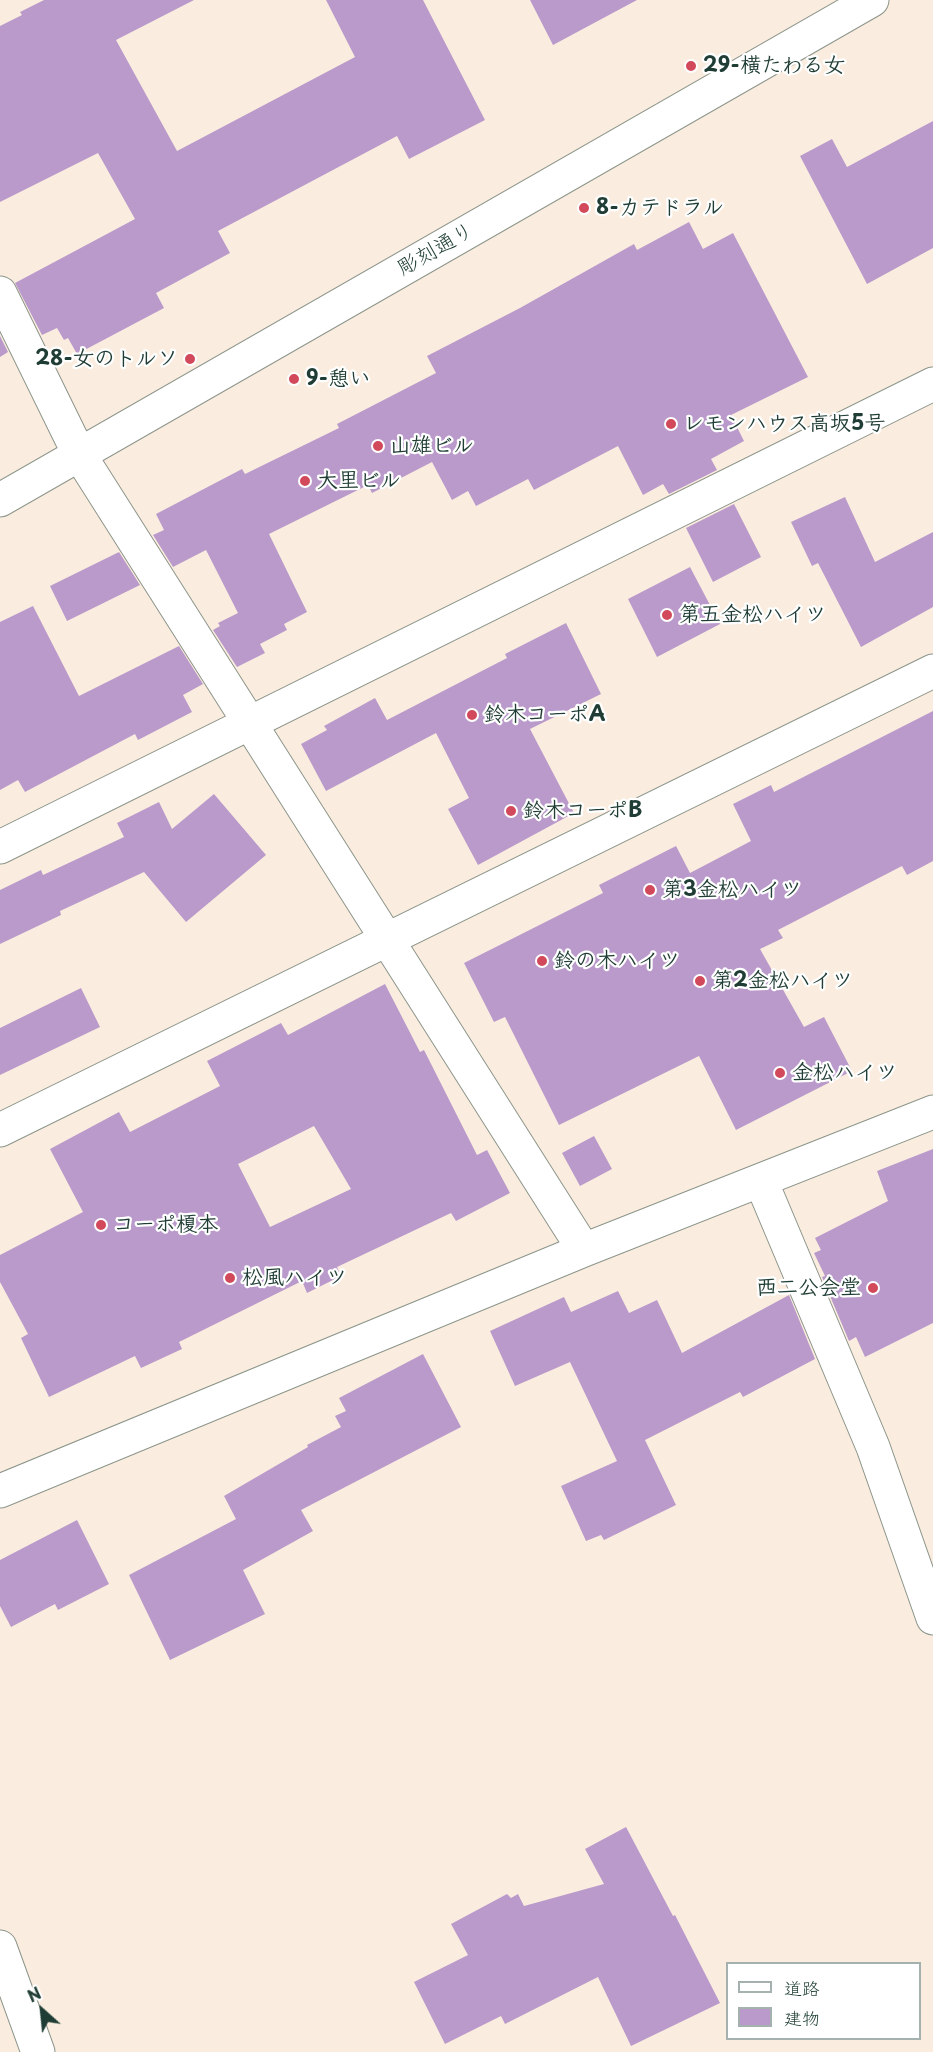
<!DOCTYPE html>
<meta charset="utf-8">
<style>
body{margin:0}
#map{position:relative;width:933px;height:2052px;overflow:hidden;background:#faeddf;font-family:"Playpen Sans","Klee One",sans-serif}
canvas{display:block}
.legend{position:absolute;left:726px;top:1962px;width:195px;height:78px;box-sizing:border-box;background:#fff;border:2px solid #a5b1ae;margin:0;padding:8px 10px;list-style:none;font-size:18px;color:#1f3d34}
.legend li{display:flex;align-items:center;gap:12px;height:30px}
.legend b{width:30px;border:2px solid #a5b1ae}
.north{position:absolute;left:12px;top:1980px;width:60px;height:60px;-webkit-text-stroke:4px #fff;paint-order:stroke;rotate:333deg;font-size:16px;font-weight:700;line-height:24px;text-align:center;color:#1f3d34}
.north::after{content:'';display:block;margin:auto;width:21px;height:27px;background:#1f3d34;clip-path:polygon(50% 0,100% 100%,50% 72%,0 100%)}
</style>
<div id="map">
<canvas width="933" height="2052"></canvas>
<ul class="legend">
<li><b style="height:8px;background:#fff"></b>道路</li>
<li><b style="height:16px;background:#ba9acb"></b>建物</li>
</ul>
<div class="north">N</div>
</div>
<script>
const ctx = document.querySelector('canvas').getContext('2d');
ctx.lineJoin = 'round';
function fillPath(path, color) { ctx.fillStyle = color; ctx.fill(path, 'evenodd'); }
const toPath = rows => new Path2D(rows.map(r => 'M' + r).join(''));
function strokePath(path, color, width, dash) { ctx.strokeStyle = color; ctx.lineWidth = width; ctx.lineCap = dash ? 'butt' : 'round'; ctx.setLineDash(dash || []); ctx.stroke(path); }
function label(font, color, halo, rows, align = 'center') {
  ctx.font = font + ' "Playpen Sans","Klee One",sans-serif'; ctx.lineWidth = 4.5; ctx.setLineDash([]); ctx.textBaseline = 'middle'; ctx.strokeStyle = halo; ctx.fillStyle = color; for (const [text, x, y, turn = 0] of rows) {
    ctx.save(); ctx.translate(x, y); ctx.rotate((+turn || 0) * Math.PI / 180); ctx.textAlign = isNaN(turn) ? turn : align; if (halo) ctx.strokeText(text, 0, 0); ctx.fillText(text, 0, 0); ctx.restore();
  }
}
fillPath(toPath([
 [44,0,194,0,116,40,177,151,355,57,326,0,423,0,485,120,409,159,397,136,218,231,230,253,156,293,164,308,77,354,68,338,64,340,57,328,42,335,15,283,135,219,98,153,0,202,0,26,22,15,20,12],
 [530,0,637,0,553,45],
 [933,121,933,248,867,284,800,156,832,139,847,167],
 [689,222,703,249,733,233,808,377,731,415,744,441,711,459,717,470,669,494,663,484,643,495,618,446,534,490,528,479,476,506,468,491,452,500,432,462,372,493,368,485,269,534,307,612,284,624,287,630,260,644,265,653,237,667,213,630,220,626,218,623,238,613,206,550,173,567,153,535,164,530,156,514,242,469,245,474,339,428,337,424,436,373,427,356,520,308,634,244,637,250],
 [0,336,8,352,0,357],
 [845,497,875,562,933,532,933,607,861,647,818,563,812,566,791,522],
 [734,504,761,557,713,582,686,528],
 [119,552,140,585,67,621,50,586],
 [690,567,720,624,657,657,628,599],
 [33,606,79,696,179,646,203,684,183,695,192,712,138,740,135,734,25,792,18,780,0,790,0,622],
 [566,623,601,694,530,729,574,813,478,865,448,809,469,798,436,733,326,791,301,744,327,730,324,726,375,698,387,720,507,658,505,654],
 [933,711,933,861,907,875,902,866,778,930,783,938,760,949,804,1027,824,1017,852,1071,736,1130,699,1056,559,1125,505,1017,494,1022,464,963,603,893,599,885,676,846,690,873,751,841,733,804,771,785,774,792],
 [214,794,266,855,186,922,144,872,60,911,61,915,0,944,0,890,41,870,43,875,124,837,117,823,159,802,172,829],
 [385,984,420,1052,424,1050,477,1155,487,1150,510,1193,456,1221,451,1213,337,1267,341,1276,307,1293,302,1281,179,1342,182,1349,141,1368,135,1356,49,1397,21,1338,28,1334,0,1282,0,1255,83,1212,50,1149,119,1112,130,1132,220,1086,207,1061,281,1023,288,1035],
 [314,1126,351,1189,270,1227,238,1164],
 [81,988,100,1027,0,1075,0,1028],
 [594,1136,612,1169,580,1186,562,1153],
 [933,1149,933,1323,865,1357,856,1337,849,1341,822,1277,825,1276,814,1253,821,1250,815,1238,888,1201,877,1171],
 [618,1291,629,1313,657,1300,682,1353,789,1295,815,1359,743,1397,740,1392,645,1440,676,1505,604,1540,601,1535,586,1541,561,1486,617,1461,570,1362,515,1386,490,1331,564,1297,571,1312],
 [423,1354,461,1427,301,1510,313,1531,243,1570,265,1614,170,1660,129,1575,236,1519,224,1496,308,1447,307,1445,341,1427,335,1416,346,1411,339,1398],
 [77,1520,109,1584,58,1610,55,1604,11,1627,0,1606,0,1560],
 [626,1827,673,1916,675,1915,720,2003,631,2046,598,1977,505,2024,501,2016,445,2044,414,1982,468,1955,451,1924,507,1894,511,1898,518,1894,524,1906,604,1884,585,1849]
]), '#ba9acb');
const minor = toPath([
 [0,293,79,454,584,1250],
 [0,500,872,0],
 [0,847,933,384],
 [0,1130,933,671],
 [761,1181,873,1447,933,1618],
 [0,1491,584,1250,933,1112],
 [0,1947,38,2052]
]);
strokePath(minor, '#8c958a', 35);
strokePath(minor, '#fff', 33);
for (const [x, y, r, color] of [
 [691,66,6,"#d1495b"],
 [584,208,6,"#d1495b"],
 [190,359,6,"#d1495b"],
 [294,379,6,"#d1495b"],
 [671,424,6,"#d1495b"],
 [378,446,6,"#d1495b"],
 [305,481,6,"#d1495b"],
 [667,615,6,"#d1495b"],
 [472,715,6,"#d1495b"],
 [511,811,6,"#d1495b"],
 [650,890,6,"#d1495b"],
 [542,961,6,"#d1495b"],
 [700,981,6,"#d1495b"],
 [780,1073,6,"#d1495b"],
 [101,1225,6,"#d1495b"],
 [230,1278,6,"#d1495b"],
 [873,1288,6,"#d1495b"]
]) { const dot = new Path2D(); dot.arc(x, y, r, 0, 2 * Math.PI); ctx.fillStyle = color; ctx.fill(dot); strokePath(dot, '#fff', 2); }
label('bold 21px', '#1f3d34', '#fff', [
 ["29-横たわる女",703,66],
 ["8-カテドラル",596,208],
 ["28-女のトルソ",178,359,"right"],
 ["9-憩い",306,379],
 ["レモンハウス高坂5号",683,424],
 ["山雄ビル",390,446],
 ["大里ビル",317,481],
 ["第五金松ハイツ",679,615],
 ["鈴木コーポA",484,715],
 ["鈴木コーポB",523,811],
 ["第3金松ハイツ",662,890],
 ["鈴の木ハイツ",554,961],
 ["第2金松ハイツ",712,981],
 ["金松ハイツ",792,1073],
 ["コーポ榎本",113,1225],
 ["松風ハイツ",242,1278],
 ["西二公会堂",861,1288,"right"]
], 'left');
label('21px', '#1f3d34', '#fff', [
 ["彫刻通り",436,250,-30]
]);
</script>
